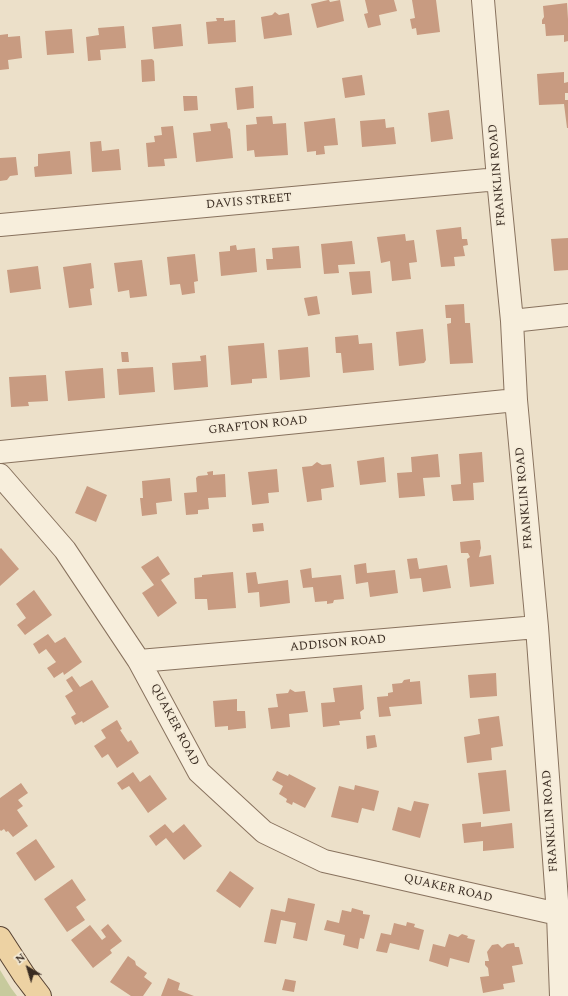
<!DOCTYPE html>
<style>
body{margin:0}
#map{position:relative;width:568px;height:996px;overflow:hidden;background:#ece0c9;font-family:Spectral,serif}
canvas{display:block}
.north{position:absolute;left:8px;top:948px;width:40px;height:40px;-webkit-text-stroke:3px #f4ebd8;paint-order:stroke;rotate:322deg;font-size:11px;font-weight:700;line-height:16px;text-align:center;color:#392b21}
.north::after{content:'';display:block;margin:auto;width:14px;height:18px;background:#392b21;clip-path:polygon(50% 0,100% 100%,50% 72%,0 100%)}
</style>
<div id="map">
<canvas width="568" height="996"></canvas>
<div class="north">N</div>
</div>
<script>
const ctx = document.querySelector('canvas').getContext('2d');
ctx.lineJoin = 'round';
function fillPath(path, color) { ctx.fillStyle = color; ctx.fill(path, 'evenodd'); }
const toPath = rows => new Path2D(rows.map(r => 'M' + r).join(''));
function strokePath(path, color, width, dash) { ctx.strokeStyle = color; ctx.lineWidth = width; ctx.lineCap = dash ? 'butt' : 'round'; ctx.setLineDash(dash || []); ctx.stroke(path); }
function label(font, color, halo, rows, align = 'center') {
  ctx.font = font + ' Spectral,serif'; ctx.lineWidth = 3; ctx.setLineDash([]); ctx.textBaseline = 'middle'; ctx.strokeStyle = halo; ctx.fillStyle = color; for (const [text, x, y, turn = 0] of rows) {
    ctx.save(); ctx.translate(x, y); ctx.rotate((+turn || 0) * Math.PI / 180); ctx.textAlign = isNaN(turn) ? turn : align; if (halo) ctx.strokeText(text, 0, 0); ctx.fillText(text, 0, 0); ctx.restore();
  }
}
fillPath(toPath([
 [0,970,11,988,17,996,0,996]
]), '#c7ca9d');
fillPath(toPath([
 [328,0,329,0,330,2,340,0,344,21,317,28,311,4],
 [365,0,394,0,397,11,379,15,381,25,368,28,364,14,368,13],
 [412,0,436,0,440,32,417,35,416,28,412,29,410,19,415,18],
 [567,3,568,19,568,41,564,42,564,35,546,36,545,24,542,24,542,20,544,17,543,6],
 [275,12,279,15,289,13,292,35,264,39,261,17,272,15],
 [216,18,224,18,224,21,235,20,236,42,208,44,206,22,217,21],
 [181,24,183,46,154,49,152,27],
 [124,26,126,48,100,50,101,60,88,61,86,37,99,35,98,28],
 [72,29,74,53,47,55,45,31],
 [8,34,8,37,20,36,22,58,8,60,9,69,0,70,0,35],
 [152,59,154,61,155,81,142,82,141,60],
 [564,72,564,83,568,82,568,93,565,93,565,100,568,100,568,128,567,128,564,104,539,105,537,74],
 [362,75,365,95,345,98,342,78],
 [253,86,254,108,237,110,235,88],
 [183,96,197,96,198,110,184,111],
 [449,110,453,139,431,142,428,113],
 [272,116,273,124,286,123,288,155,255,157,254,150,247,151,246,125,257,124,256,117],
 [335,118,338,145,324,146,325,154,316,155,316,151,307,152,304,122],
 [385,119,386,128,394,127,396,144,362,147,360,121],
 [227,122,228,128,230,129,233,158,196,162,193,133,211,131,210,124],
 [173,126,177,158,164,159,165,166,148,167,146,143,155,142,154,136,162,135,161,127],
 [101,141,102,151,119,149,121,170,92,172,90,142],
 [70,151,72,174,35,177,34,167,38,166,38,154],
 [16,157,18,175,10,176,7,180,0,181,0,158],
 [461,227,462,239,467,239,468,245,463,246,465,256,454,257,455,266,441,267,436,230],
 [405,234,406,241,414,240,417,262,409,263,411,279,392,281,390,261,381,263,377,237],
 [568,238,568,270,554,271,551,239],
 [352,241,355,264,338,265,339,273,324,274,321,244],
 [236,245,237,250,255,248,257,272,221,276,219,252,230,251,230,246],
 [299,246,301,268,267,270,266,259,273,259,272,248],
 [195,254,198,281,194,282,195,293,182,295,180,284,170,285,167,257],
 [142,260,147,296,130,298,129,290,118,292,114,263],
 [91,263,94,288,90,289,92,305,69,308,63,267],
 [38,266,41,289,10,293,7,270],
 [370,271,372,293,352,295,349,272],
 [317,296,320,314,308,316,304,298],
 [464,304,465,323,470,323,473,363,450,364,447,324,451,323,451,318,446,318,445,305],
 [423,329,426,360,424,363,399,366,396,332],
 [358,335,359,344,372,343,374,370,343,373,341,353,336,353,335,337],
 [264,343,267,378,252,379,252,383,231,385,228,346],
 [308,347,310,377,280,380,278,350],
 [121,352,128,352,129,362,122,362],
 [206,355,208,387,174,390,172,363,201,361,200,356],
 [153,367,155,392,119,395,117,369],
 [103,368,105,398,68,401,65,371],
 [46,375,48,401,28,402,29,406,11,407,9,377],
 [482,452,484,482,473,483,474,500,453,501,451,485,461,484,459,454],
 [438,454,440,477,423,478,425,496,399,498,397,473,412,472,411,457],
 [384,457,386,482,360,485,357,461],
 [317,462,322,465,331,464,334,487,321,489,322,500,307,502,302,467,312,466],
 [277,469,279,492,268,493,269,503,252,505,248,472],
 [213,471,213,475,225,474,226,497,208,498,209,509,198,510,198,514,186,515,184,493,197,492,196,478,198,476,208,475,207,472],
 [170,478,172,501,156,503,157,514,142,516,140,498,143,498,142,481],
 [87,486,107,495,96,522,75,513],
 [263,523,264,531,253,532,252,524],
 [477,540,480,540,481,548,479,557,491,555,494,584,470,587,467,559,470,557,468,553,461,553,460,542],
 [1,548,19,569,0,586,0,549],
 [158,556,170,574,161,580,177,603,158,617,142,593,154,585,141,567],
 [417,558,419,569,447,565,451,588,423,592,421,578,410,579,407,559],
 [366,563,367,573,395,570,398,593,370,597,368,582,356,584,354,565],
 [311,568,312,578,341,575,344,599,334,600,333,603,327,604,327,601,315,602,313,587,303,588,300,570],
 [233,572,236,608,208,610,207,599,195,599,194,578,202,577,202,575],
 [256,572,258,584,288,580,290,603,260,607,259,592,248,593,246,573],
 [34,590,52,615,25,635,17,625,26,618,16,604],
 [48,634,55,643,65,637,82,662,64,675,63,672,54,678,47,668,56,662,46,649,39,654,33,644],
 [496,673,497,696,470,698,468,675],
 [72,676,80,687,92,680,109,707,83,723,82,721,75,725,71,717,76,714,65,696,73,691,66,680],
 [410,679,410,682,420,681,422,704,389,707,391,716,379,717,377,697,388,696,388,693,393,692,392,684,402,683,404,680],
 [362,685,364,709,360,712,361,719,339,721,340,725,323,727,321,703,335,702,333,688],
 [290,689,295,692,305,691,308,712,289,714,290,727,271,729,268,708,278,707,276,694,288,693],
 [237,699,237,711,245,711,246,728,228,730,228,726,215,727,213,701],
 [499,716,503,746,491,748,492,760,467,763,464,737,480,734,478,719],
 [117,720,122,729,120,730,128,742,131,740,139,753,117,768,108,754,102,758,94,746,106,738,101,730],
 [375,735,377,747,367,749,366,736],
 [506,770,510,811,483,814,478,773],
 [277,771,288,776,289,774,316,788,305,808,293,802,292,805,286,802,287,799,279,794,283,786,272,780],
 [133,772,140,782,150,775,167,799,148,813,129,786,122,790,117,783],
 [21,783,28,793,18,800,23,806,17,810,28,826,13,837,8,831,6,832,4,829,1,831,0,830,0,798],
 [355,785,379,791,374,811,362,808,358,823,331,817,339,786,354,790],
 [414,801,429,804,420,838,392,830,398,807,411,811],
 [481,822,481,827,512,823,514,848,483,851,483,841,464,843,462,824],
 [165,824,173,833,184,824,202,846,184,860,166,838,156,846,149,836],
 [36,839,55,867,35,881,16,853],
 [230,871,254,888,240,908,216,891],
 [72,879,86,900,76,907,85,920,67,932,44,899],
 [288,898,315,904,307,941,293,938,296,923,281,920,276,944,264,942,271,909,285,912],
 [352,908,363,911,363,914,370,915,364,939,360,938,358,949,343,945,345,935,324,930,327,920,339,923,342,910,351,912],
 [407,922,415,924,414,927,424,930,419,950,390,943,387,953,376,951,381,933,391,935,394,923,406,926],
 [108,924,122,941,110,950,112,953,93,968,71,940,90,925,102,940,106,937,101,930],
 [449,934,458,937,462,934,468,936,467,938,475,940,469,963,450,958,448,967,429,961,433,944,445,947],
 [514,943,515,947,519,947,523,964,512,966,515,982,503,984,504,989,483,993,480,977,489,976,488,968,485,965,485,961,489,961,487,952,492,945,498,944,502,948,507,944],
 [128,956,135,961,136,965,147,973,144,977,152,983,143,996,131,996,110,982],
 [168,978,180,983,178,990,194,996,161,996],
 [285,979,296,981,294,992,282,990]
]), '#c89b81');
const minor = toPath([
 [483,0,498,179,512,321,516,400,537,627,558,914,561,996],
 [0,225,498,179],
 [512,321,568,315],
 [0,452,516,400],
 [0,475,65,550,139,661,199,772,264,832,324,861,558,914],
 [139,661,537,627]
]);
const major = toPath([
 [0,938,24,975,40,996]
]);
strokePath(minor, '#88725e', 24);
strokePath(major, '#564132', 24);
strokePath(minor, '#f7eedc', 22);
strokePath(major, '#edd2a3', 22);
label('12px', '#392b21', '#f4ebd8', [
 ["FRANKLIN ROAD",498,175,-95],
 ["DAVIS STREET",249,202,-5],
 ["GRAFTON ROAD",258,426,-6],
 ["FRANKLIN ROAD",525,498,-95],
 ["ADDISON ROAD",338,644,-5],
 ["QUAKER ROAD",174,725,62],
 ["FRANKLIN ROAD",551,821,-94],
 ["QUAKER ROAD",448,889,13]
]);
</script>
